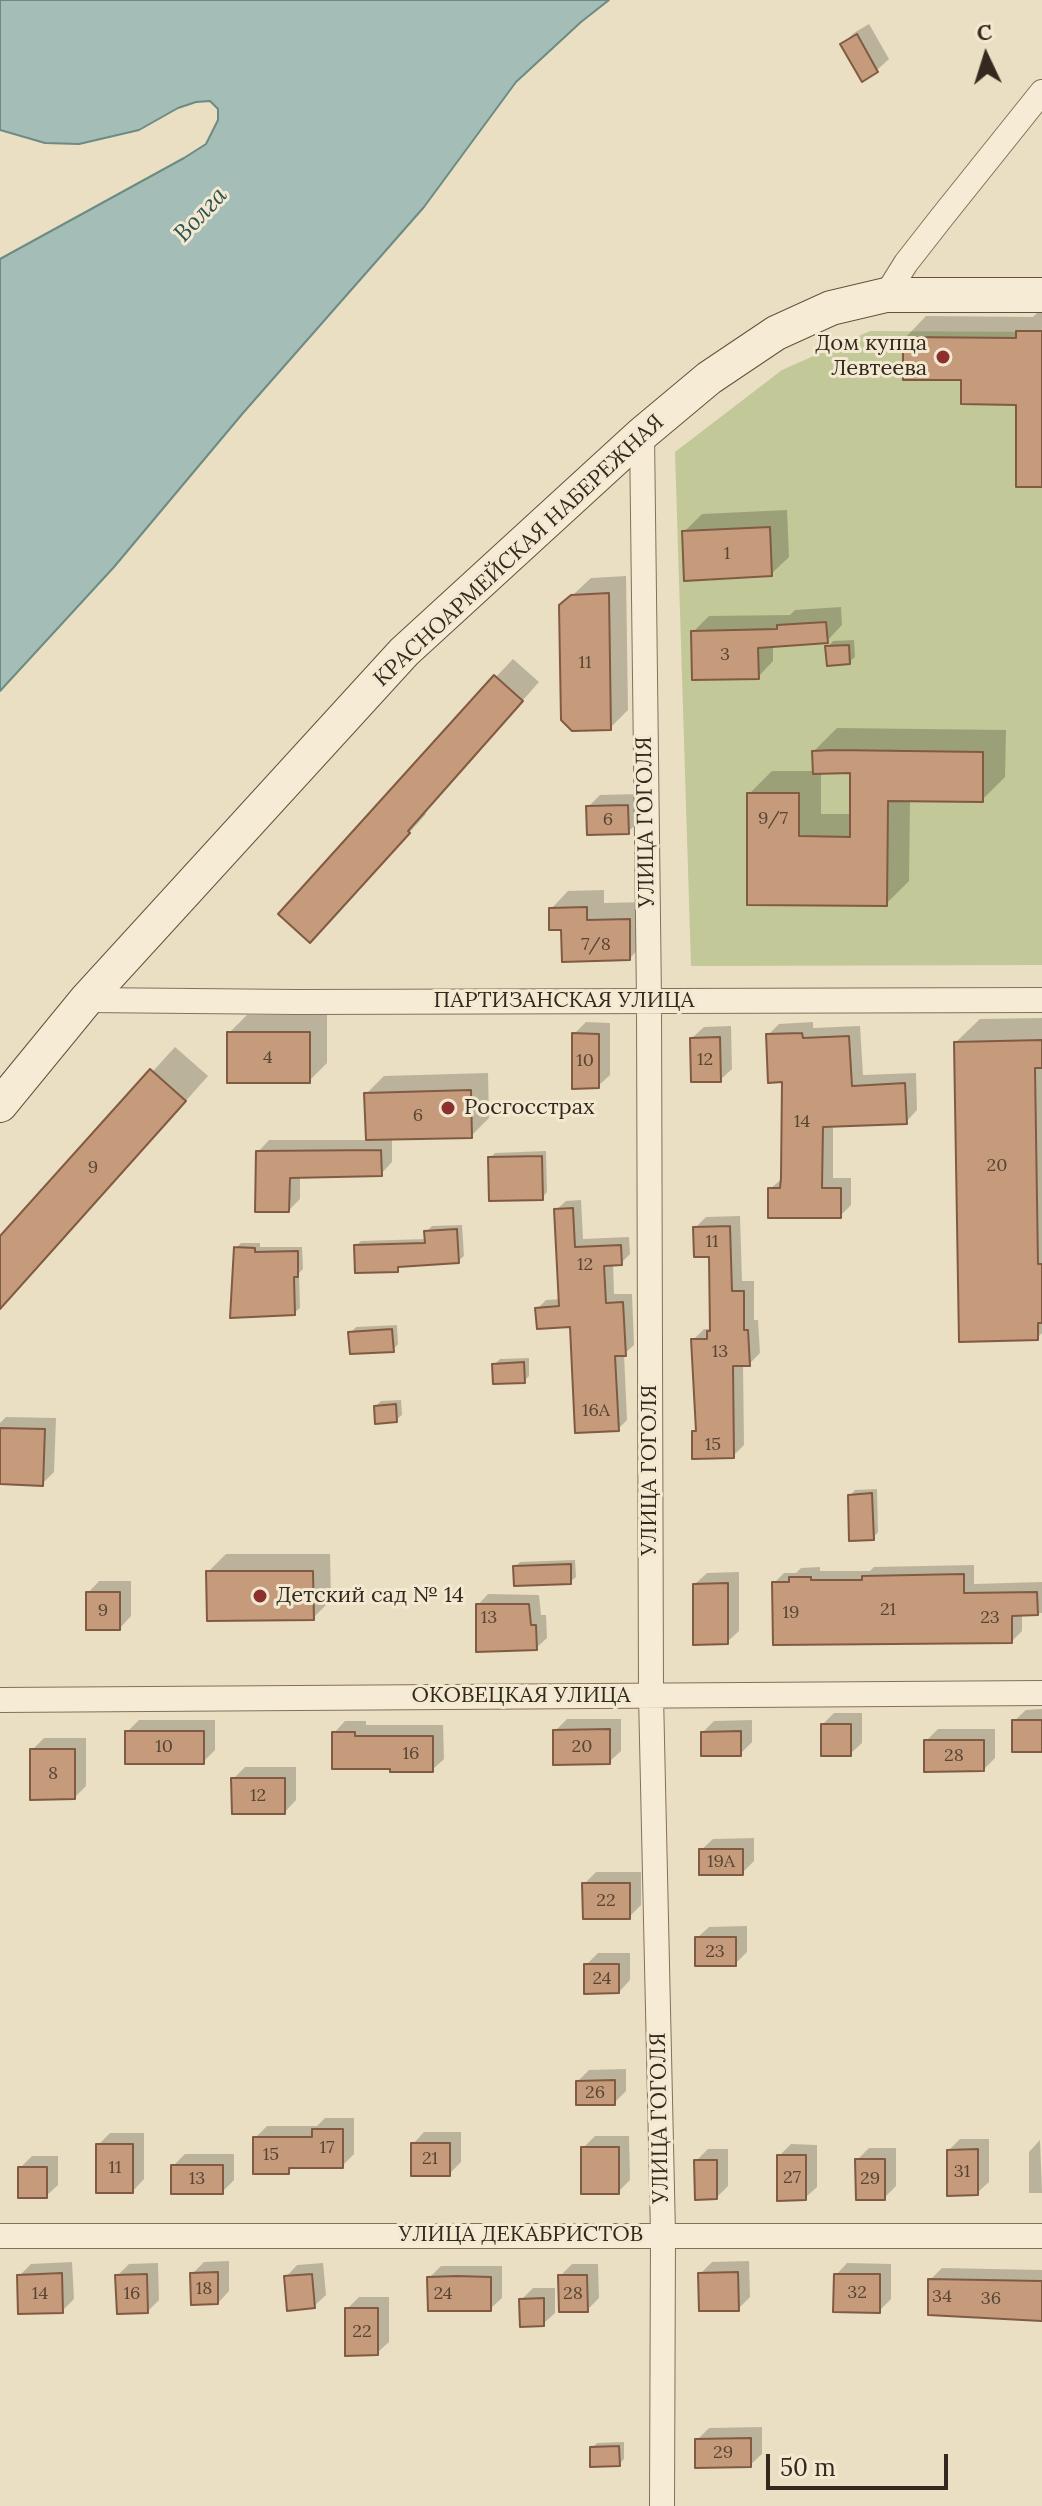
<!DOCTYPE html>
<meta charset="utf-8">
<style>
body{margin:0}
#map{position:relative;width:1042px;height:2506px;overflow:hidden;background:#eadfc2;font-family:Lora,serif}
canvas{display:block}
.north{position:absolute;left:946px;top:16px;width:80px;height:80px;-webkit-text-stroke:6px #f3e9d1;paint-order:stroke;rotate:356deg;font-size:22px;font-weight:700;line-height:32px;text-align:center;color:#34291e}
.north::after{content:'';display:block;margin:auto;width:28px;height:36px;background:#34291e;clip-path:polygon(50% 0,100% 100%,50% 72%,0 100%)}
.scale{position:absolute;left:766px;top:2454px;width:182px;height:36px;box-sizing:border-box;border:4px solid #34291e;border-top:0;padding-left:10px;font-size:24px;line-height:28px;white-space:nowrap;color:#34291e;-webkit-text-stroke:6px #f3e9d1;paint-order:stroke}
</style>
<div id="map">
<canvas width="1042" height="2506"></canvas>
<div class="north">С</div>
<div class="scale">50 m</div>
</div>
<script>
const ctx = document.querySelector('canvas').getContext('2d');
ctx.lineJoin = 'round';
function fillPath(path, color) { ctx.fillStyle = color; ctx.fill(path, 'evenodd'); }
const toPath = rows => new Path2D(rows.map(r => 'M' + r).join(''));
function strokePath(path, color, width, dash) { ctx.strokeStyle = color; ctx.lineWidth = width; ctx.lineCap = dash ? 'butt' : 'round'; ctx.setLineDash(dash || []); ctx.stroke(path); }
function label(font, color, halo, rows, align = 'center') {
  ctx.font = font + ' Lora,serif'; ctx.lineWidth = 6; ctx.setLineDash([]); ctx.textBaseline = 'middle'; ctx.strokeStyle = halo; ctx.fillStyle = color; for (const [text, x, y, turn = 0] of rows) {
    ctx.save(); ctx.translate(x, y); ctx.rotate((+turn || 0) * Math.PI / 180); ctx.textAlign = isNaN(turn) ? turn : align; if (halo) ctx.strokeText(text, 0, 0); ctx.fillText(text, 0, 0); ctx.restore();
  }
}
fillPath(toPath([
 [870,331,1042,332,1042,965,691,966,675,452,782,370]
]), '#c2c897');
const water = toPath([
 [0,0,609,0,581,22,516,82,424,207,243,413,114,567,0,691,0,259,184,158,206,144,218,120,218,109,210,101,196,102,178,108,139,130,79,144,45,143,0,130,0,0]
]);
fillPath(water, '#a4bdb6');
strokePath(water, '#6c8b83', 2);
fillPath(toPath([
 [869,24,889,59,877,70,842,44,854,33],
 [1040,310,1042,310,1042,485,1018,403,963,378,905,338,926,316,1033,317],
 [787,510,789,557,771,574,684,532,702,514],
 [626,576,628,710,610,728,561,606,591,578],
 [841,607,842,625,827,641,773,645,773,661,758,677,693,632,709,616,790,615,795,610],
 [854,640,855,657,849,662,828,647,833,641],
 [513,659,539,682,424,812,426,814,328,923,496,677],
 [837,728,1006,730,1005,777,982,800,910,800,909,881,886,904,749,903,749,794,772,771,815,771,814,751],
 [852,771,852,814,821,814,821,772],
 [639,794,640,820,628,832,588,807,600,795],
 [604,890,604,903,647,902,647,940,630,958,563,928,551,909,568,891],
 [247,1015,327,1015,327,1063,309,1081,229,1033],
 [1042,1018,1042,1333,1037,1338,956,1042,980,1019],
 [586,1022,610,1023,610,1075,598,1086,574,1034],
 [813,1022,813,1028,860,1026,863,1075,916,1073,917,1110,906,1122,833,1125,833,1178,851,1178,851,1205,840,1216,770,1189,783,1178,784,1080,768,1035,779,1024],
 [731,1026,732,1069,720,1080,692,1038,704,1027],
 [175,1047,208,1076,0,1309,0,1239],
 [488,1073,489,1118,471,1136,392,1138,392,1162,381,1174,300,1176,300,1199,289,1210,258,1152,269,1140,368,1140,366,1094,384,1076],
 [546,1151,547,1192,542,1198,490,1158,495,1153],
 [581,1200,583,1239,629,1237,630,1254,621,1263,613,1263,614,1294,632,1294,634,1345,624,1354,627,1420,618,1429,572,1324,537,1309,546,1300,561,1299,556,1210,566,1201],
 [740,1216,742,1281,754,1281,754,1320,758,1320,760,1353,749,1364,743,1364,744,1445,733,1456,694,1432,698,1429,693,1340,704,1329,712,1329,711,1255,695,1228,706,1217],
 [462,1225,464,1256,458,1261,402,1265,397,1270,356,1246,361,1241,427,1239,426,1232,432,1226],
 [241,1243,260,1243,260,1247,302,1247,303,1269,299,1273,300,1308,294,1313,236,1248],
 [397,1325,398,1344,393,1350,350,1333,356,1327],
 [529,1358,529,1376,524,1381,494,1365,500,1359],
 [401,1400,402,1415,396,1420,376,1406,381,1401],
 [6,1417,56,1418,54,1472,42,1484,0,1482,0,1423],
 [877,1489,878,1532,873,1538,850,1496,855,1490],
 [226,1554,330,1554,331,1600,313,1618,208,1572],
 [575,1560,576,1577,570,1582,515,1567,520,1562],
 [974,1565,974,1584,1042,1582,1042,1613,1022,1614,1022,1631,1012,1641,774,1583,784,1573,796,1573,801,1568,820,1567,820,1571,870,1571,874,1567],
 [739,1572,739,1631,727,1642,695,1584,707,1573],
 [99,1581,131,1581,131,1616,120,1628,88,1593],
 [488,1594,539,1595,541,1615,546,1615,547,1638,536,1648,478,1605],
 [1042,1709,1042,1750,1014,1721,1026,1710],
 [834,1713,862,1713,862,1743,850,1754,823,1724],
 [567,1719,621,1719,621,1751,609,1762,555,1731],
 [139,1720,215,1720,215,1750,203,1762,127,1732],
 [752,1720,752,1742,740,1754,703,1732,714,1721],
 [345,1721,366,1721,366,1725,443,1725,444,1759,432,1770,334,1733],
 [938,1729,995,1729,995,1758,984,1769,926,1741],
 [44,1738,86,1738,86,1786,75,1797,32,1750],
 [245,1767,296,1767,296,1800,285,1812,233,1779],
 [754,1838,754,1861,742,1873,701,1850,713,1839],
 [596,1872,641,1872,641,1905,629,1917,584,1884],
 [747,1926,747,1952,735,1964,697,1938,709,1927],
 [598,1953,630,1953,630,1980,619,1992,586,1965],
 [626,2069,626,2091,614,2103,578,2081,589,2070],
 [325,2118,354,2118,354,2154,342,2166,294,2166,288,2172,255,2138,267,2126,317,2126],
 [424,2132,461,2132,461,2162,449,2174,413,2144],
 [110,2133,144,2133,144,2179,133,2191,98,2145],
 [595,2136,629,2136,630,2180,618,2192,583,2148],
 [960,2139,989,2139,989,2182,977,2193,949,2150],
 [1040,2140,1042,2193,1029,2193,1029,2152],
 [791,2144,817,2145,817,2187,805,2198,779,2156],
 [869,2148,896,2148,896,2186,884,2198,857,2160],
 [708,2149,728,2149,728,2186,717,2197,696,2161],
 [185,2154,234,2154,234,2180,222,2192,173,2166],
 [32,2156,58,2156,58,2185,46,2196,20,2168],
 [229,2261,229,2291,218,2303,192,2274,204,2262],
 [749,2261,750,2297,738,2309,700,2274,712,2262],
 [72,2262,74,2299,62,2311,19,2276,31,2264],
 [158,2263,159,2300,148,2311,117,2276,129,2264],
 [323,2263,326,2295,314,2306,286,2277,297,2265],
 [847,2263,891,2264,891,2299,879,2311,836,2275],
 [572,2264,598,2264,599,2298,587,2310,560,2276],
 [441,2266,502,2266,502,2298,490,2309,429,2278],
 [942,2268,1042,2270,1042,2318,930,2280],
 [533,2288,555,2288,555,2313,543,2324,521,2300],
 [359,2297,389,2297,389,2342,377,2353,347,2309],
 [762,2427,762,2454,750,2465,697,2440,709,2428],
 [624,2442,624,2459,619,2464,592,2448,597,2443]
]), '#0003');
const building = toPath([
 [857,34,878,72,862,82,840,44,857,34],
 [1016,331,1042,331,1042,487,1016,487,1016,405,961,404,961,380,903,380,903,337,1016,338,1016,331],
 [770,527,772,576,684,581,682,531,770,527],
 [609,593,611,730,572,731,561,720,559,605,571,595,609,593],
 [826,622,828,643,758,648,759,679,692,680,691,631,777,629,777,625,826,622],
 [849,645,850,664,827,666,825,646,849,645],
 [494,675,523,701,408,831,410,833,310,943,278,914,494,675],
 [833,750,983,752,983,802,888,801,887,906,747,905,747,793,799,793,799,836,850,837,850,773,813,774,812,751,833,750],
 [628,805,629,834,587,835,586,806,628,805],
 [587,907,587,920,630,919,630,960,562,962,561,930,549,930,549,908,587,907],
 [227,1032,310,1032,310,1083,227,1083,227,1032],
 [572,1033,599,1034,599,1088,572,1089,572,1033],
 [802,1033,803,1038,849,1036,852,1086,905,1083,907,1124,823,1127,822,1188,841,1188,841,1218,768,1218,768,1188,780,1188,781,1178,782,1082,768,1083,766,1034,802,1033],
 [720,1037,721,1082,691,1082,690,1038,720,1037],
 [1042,1040,1042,1068,1035,1068,1038,1264,1042,1264,1042,1323,1038,1323,1038,1340,959,1342,954,1042,1042,1040],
 [150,1069,186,1101,0,1309,0,1236,150,1069],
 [471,1090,472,1138,366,1140,364,1093,471,1090],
 [381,1150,382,1176,290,1178,289,1212,255,1212,256,1151,381,1150],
 [542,1156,543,1200,489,1201,488,1157,542,1156],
 [573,1208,575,1247,621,1245,622,1265,604,1266,606,1303,623,1302,626,1356,615,1356,619,1431,575,1433,570,1327,537,1329,535,1308,559,1306,554,1209,573,1208],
 [730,1226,732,1291,744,1291,744,1330,748,1330,750,1366,733,1366,734,1458,692,1459,692,1431,696,1431,691,1339,707,1339,707,1331,710,1331,709,1257,694,1257,693,1227,730,1226],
 [457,1229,459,1263,398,1267,398,1272,355,1273,354,1245,425,1243,424,1231,457,1229],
 [234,1247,255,1248,255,1252,298,1251,298,1277,294,1277,295,1315,230,1318,234,1247],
 [392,1329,394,1352,350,1354,348,1332,392,1329],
 [524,1362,525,1383,493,1384,492,1364,524,1362],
 [396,1404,397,1422,375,1424,374,1406,396,1404],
 [0,1428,45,1429,43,1486,0,1484,0,1428],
 [872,1493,874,1540,849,1541,848,1495,872,1493],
 [571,1564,571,1584,514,1586,513,1566,571,1564],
 [206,1571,313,1571,314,1620,207,1621,206,1571],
 [964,1574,964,1593,1037,1592,1038,1615,1012,1616,1012,1643,773,1645,772,1582,789,1582,789,1577,811,1577,811,1580,862,1580,862,1576,964,1574],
 [728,1583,728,1644,693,1645,693,1584,728,1583],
 [86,1592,120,1592,120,1630,86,1630,86,1592],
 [476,1604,529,1604,531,1625,536,1625,537,1650,476,1652,476,1604],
 [1012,1720,1042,1720,1042,1752,1012,1752,1012,1720],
 [821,1724,851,1724,851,1756,821,1756,821,1724],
 [610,1729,610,1764,553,1765,553,1730,610,1729],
 [125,1731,204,1731,204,1764,125,1764,125,1731],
 [741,1731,741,1756,701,1756,701,1732,741,1731],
 [332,1732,355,1732,355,1736,433,1736,433,1772,390,1772,390,1769,332,1769,332,1732],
 [924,1740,984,1740,984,1771,924,1772,924,1740],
 [30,1749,75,1749,75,1799,30,1800,30,1749],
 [231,1778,285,1778,285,1814,232,1814,231,1778],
 [699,1849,743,1849,743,1875,699,1875,699,1849],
 [582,1883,630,1883,630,1919,583,1919,582,1883],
 [695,1937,736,1937,736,1966,695,1966,695,1937],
 [584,1964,619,1964,619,1993,584,1994,584,1964],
 [615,2080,615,2105,576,2105,576,2081,615,2080],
 [312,2129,343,2129,343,2168,289,2168,289,2174,253,2174,253,2137,312,2137,312,2129],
 [411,2143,450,2143,450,2176,411,2176,411,2143],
 [96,2144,133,2144,133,2193,96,2193,96,2144],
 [581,2147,619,2147,619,2194,581,2194,581,2147],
 [978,2149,978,2195,947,2196,947,2150,978,2149],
 [777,2155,806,2155,806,2200,777,2201,777,2155],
 [855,2159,885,2159,885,2200,856,2200,855,2159],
 [694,2160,717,2160,717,2199,695,2200,694,2160],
 [171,2165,223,2165,223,2194,171,2194,171,2165],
 [18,2167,47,2167,47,2198,18,2198,18,2167],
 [218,2272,218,2304,191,2305,190,2273,218,2272],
 [738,2272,739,2311,699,2311,698,2273,738,2272],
 [62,2273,63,2313,18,2314,17,2275,62,2273],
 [147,2274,148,2313,117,2314,115,2275,147,2274],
 [312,2274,315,2308,287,2311,284,2276,312,2274],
 [834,2274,880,2274,880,2313,833,2312,834,2274],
 [558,2275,587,2275,588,2312,559,2312,558,2275],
 [457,2276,491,2277,491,2311,428,2311,427,2277,457,2276],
 [928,2279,1042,2281,1042,2321,928,2315,928,2279],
 [544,2298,544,2326,520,2327,519,2299,544,2298],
 [345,2308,378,2308,378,2355,345,2356,345,2308],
 [751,2438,751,2467,695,2468,695,2439,751,2438],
 [619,2446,620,2466,590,2467,590,2447,619,2446]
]);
fillPath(building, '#c69b7b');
strokePath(building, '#805b42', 2);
const street = toPath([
 [886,295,906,263,942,217,1042,92],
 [642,434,649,1000,651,1695,663,2234,662,2506],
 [86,1000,297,1002,1042,1000],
 [0,1700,1042,1693],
 [0,2236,1042,2236]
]);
const secondary = toPath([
 [0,1105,86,1000,404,652,642,434,709,378,776,333,831,308,886,295,1042,295]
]);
strokePath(street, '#83705b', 26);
strokePath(secondary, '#65523e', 36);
strokePath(street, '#f6ecd5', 24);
strokePath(secondary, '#f6ecd5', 34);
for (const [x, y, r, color] of [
 [943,357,8,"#8e2f2f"],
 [448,1108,8,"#8e2f2f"],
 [260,1596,8,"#8e2f2f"]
]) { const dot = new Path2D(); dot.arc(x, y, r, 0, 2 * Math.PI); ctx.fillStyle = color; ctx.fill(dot); strokePath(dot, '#f3e9d1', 3); }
label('18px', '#584635', null, [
 ["1",727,554],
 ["3",725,655],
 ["11",585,663],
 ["9/7",773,819],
 ["6",608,820],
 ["7/8",596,945],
 ["4",268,1058],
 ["12",705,1060],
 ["10",585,1061],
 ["6",418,1116],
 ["14",802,1122],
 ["20",997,1166],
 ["9",93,1168],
 ["11",712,1242],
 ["12",585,1265],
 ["13",720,1352],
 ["16А",596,1411],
 ["15",713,1445],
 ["21",888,1610],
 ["9",103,1611],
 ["19",791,1613],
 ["13",489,1618],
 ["23",990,1618],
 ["10",164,1747],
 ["20",582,1747],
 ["16",411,1754],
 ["28",954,1756],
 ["8",53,1774],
 ["12",258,1796],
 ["19А",721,1862],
 ["22",606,1901],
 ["23",715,1952],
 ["24",602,1979],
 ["26",595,2093],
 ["17",327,2148],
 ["15",271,2155],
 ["21",430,2159],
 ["11",115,2168],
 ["31",962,2172],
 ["27",792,2178],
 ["13",197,2179],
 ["29",870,2179],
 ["18",204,2289],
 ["32",857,2293],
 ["14",40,2294],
 ["16",132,2294],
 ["24",443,2294],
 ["28",573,2294],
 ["34",942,2297],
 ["36",991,2299],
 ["22",362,2332],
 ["29",723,2453]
]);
label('22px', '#34291e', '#f3e9d1', [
 ["Дом купца",927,344,"right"],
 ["Левтеева",927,369,"right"],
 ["Росгосстрах",464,1108],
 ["Детский сад № 14",276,1596]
], 'left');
label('22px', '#34291e', '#f3e9d1', [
 ["КРАСНОАРМЕЙСКАЯ НАБЕРЕЖНАЯ",519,551,-43],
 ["УЛИЦА ГОГОЛЯ",646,822,-91],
 ["ПАРТИЗАНСКАЯ УЛИЦА",564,1001],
 ["УЛИЦА ГОГОЛЯ",650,1470,-90],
 ["ОКОВЕЦКАЯ УЛИЦА",521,1696],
 ["УЛИЦА ГОГОЛЯ",660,2118,-91],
 ["УЛИЦА ДЕКАБРИСТОВ",521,2235]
]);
label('italic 24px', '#2e5351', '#f3e9d1', [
 ["Волга",201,215,-47]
]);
</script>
